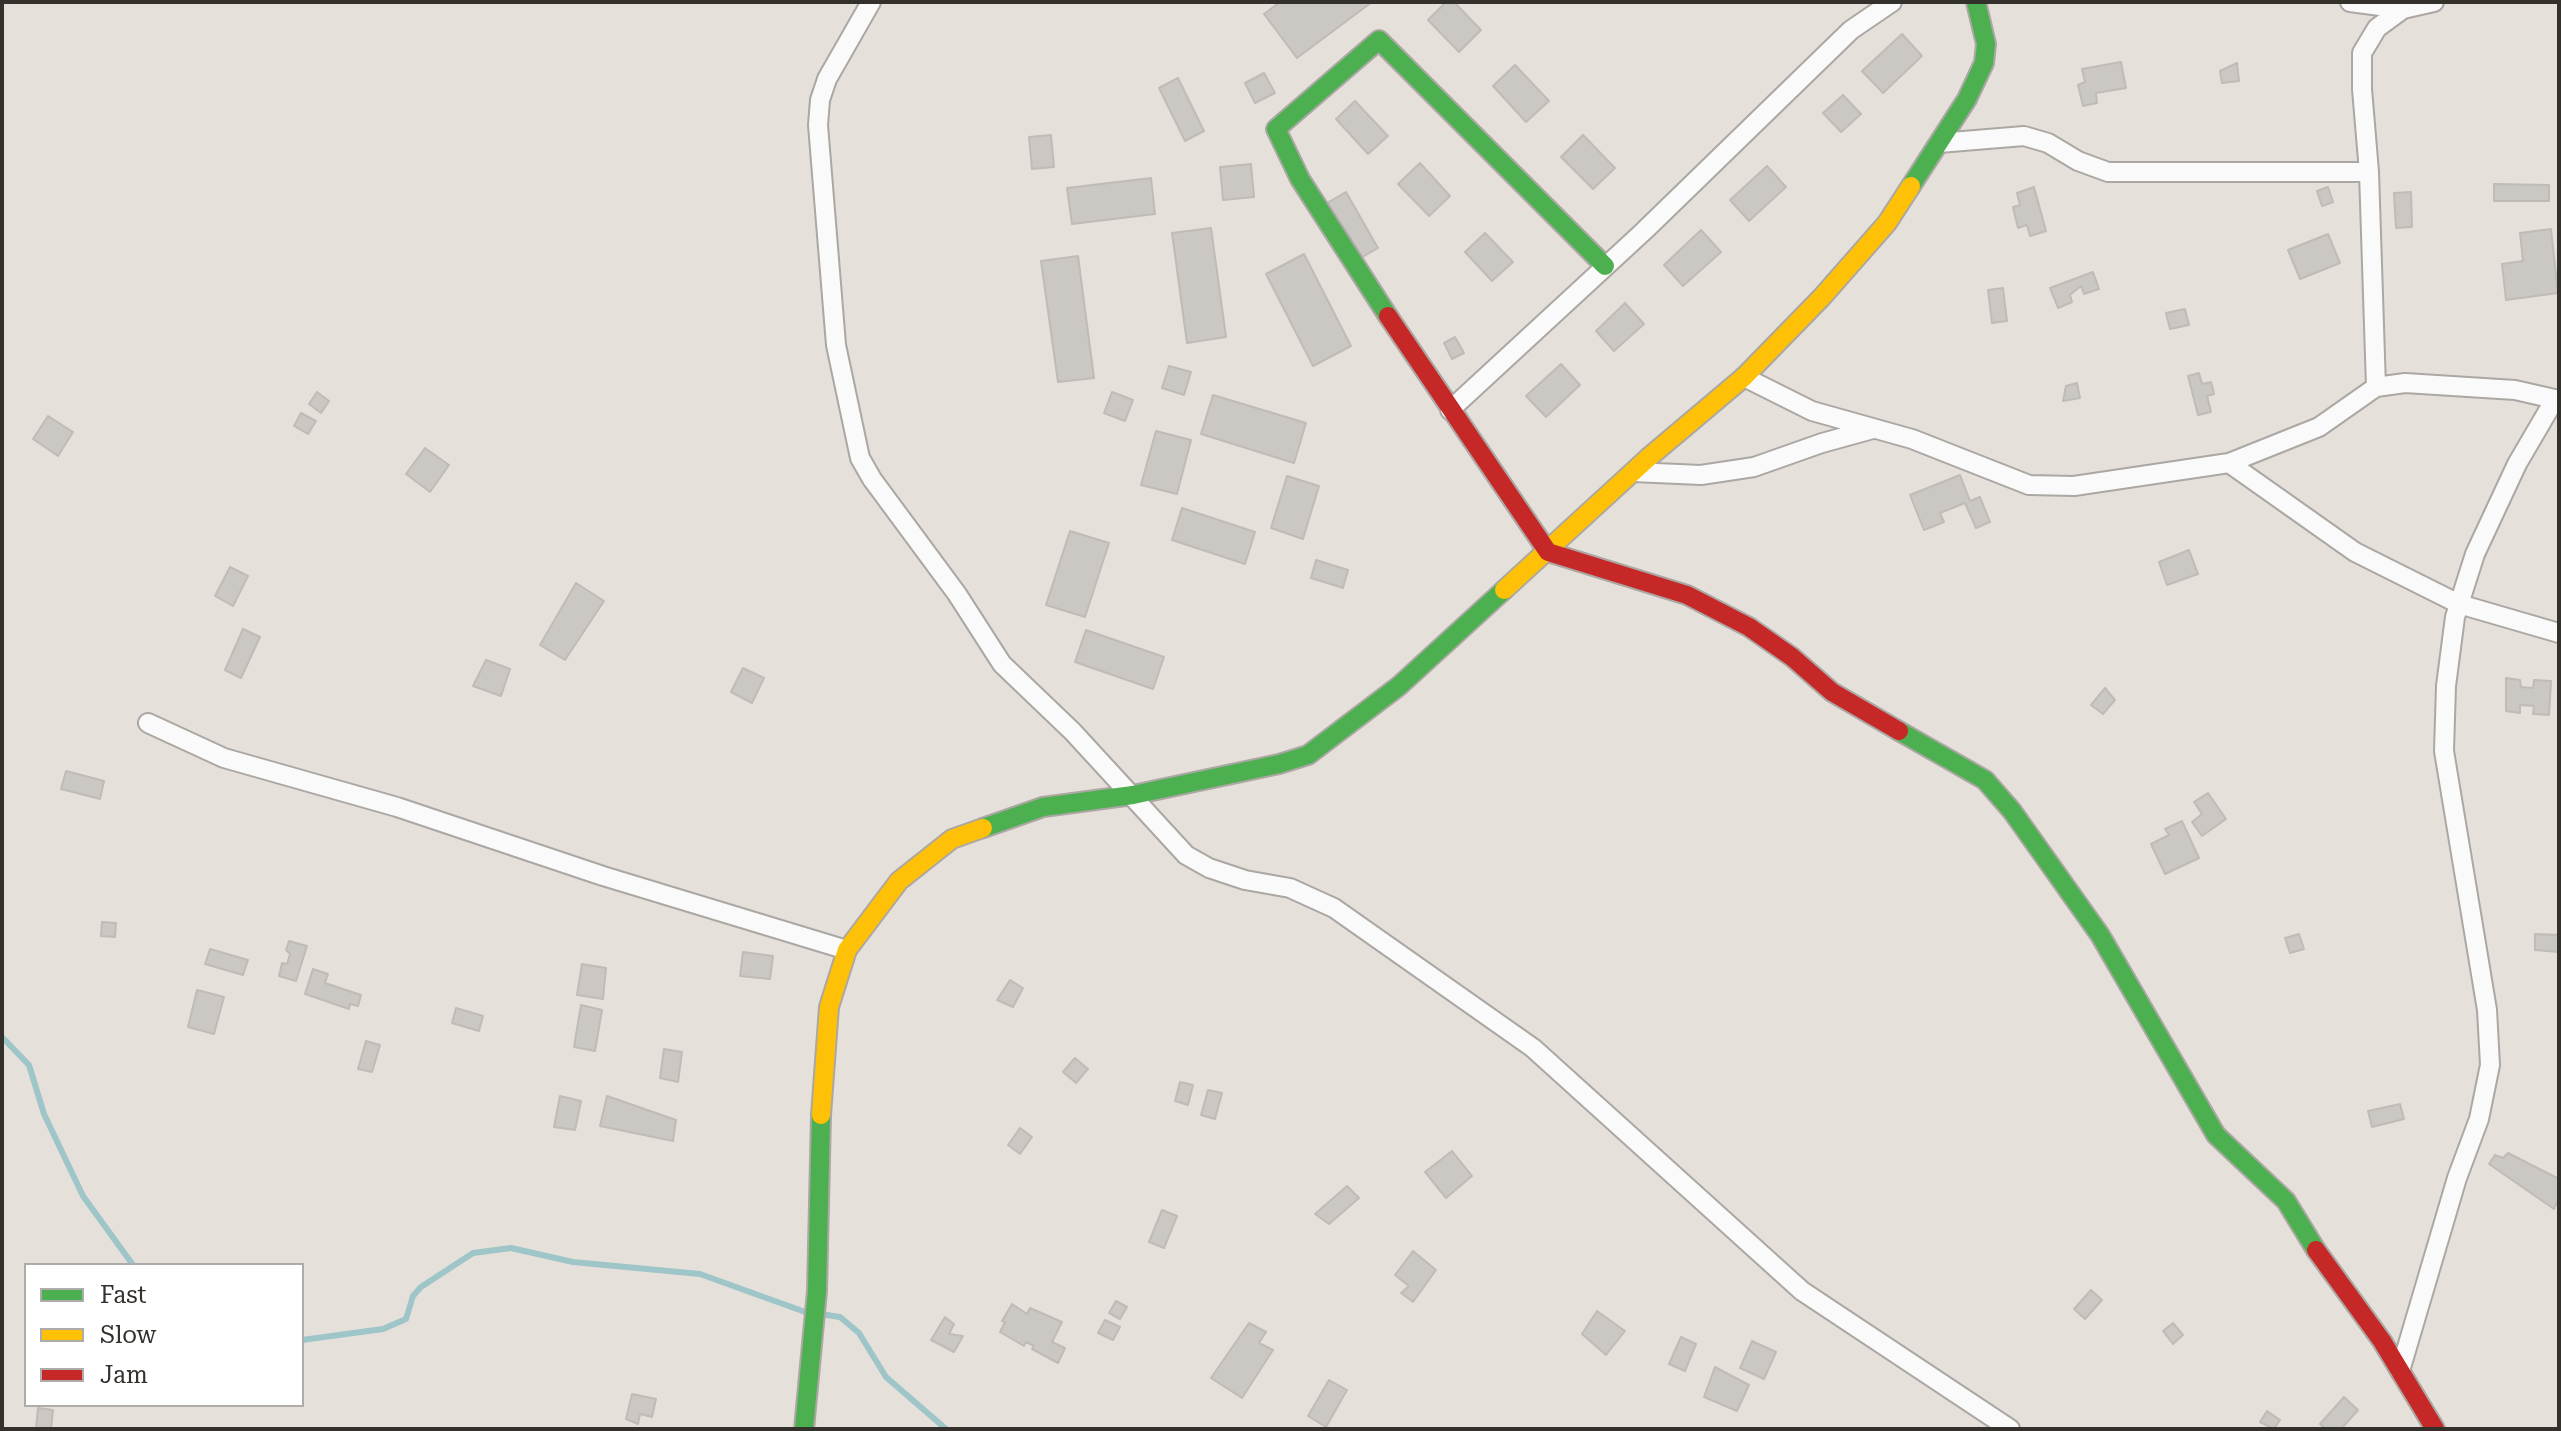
<!DOCTYPE html>
<style>
body{margin:0}
#map{position:relative;width:2561px;height:1431px;overflow:hidden;background:#e6e0db;font-family:"Roboto Serif",serif}
canvas{display:block}
.frame{position:absolute;inset:0;border:4px solid #34302c;pointer-events:none}
.legend{position:absolute;left:24px;top:1263px;width:280px;height:144px;box-sizing:border-box;background:#fff;border:2px solid #aeacab;margin:0;padding:10px 14px;list-style:none;font-size:24px;color:#34302c}
.legend li{display:flex;align-items:center;gap:16px;height:40px}
.legend b{width:40px;border:2px solid #aeacab}
</style>
<div id="map">
<canvas width="2561" height="1431"></canvas>
<div class="frame"></div>
<ul class="legend">
<li><b style="height:10px;background:#4caf50"></b>Fast</li>
<li><b style="height:10px;background:#ffc107"></b>Slow</li>
<li><b style="height:10px;background:#c62828"></b>Jam</li>
</ul>
</div>
<script>
const ctx = document.querySelector('canvas').getContext('2d');
ctx.lineJoin = 'round';
const toPath = rows => new Path2D(rows.map(r => 'M' + r).join(''));
function strokePath(path, color, width, dash) { ctx.strokeStyle = color; ctx.lineWidth = width; ctx.lineCap = dash ? 'butt' : 'round'; ctx.setLineDash(dash || []); ctx.stroke(path); }
function fillPath(path, color) { ctx.fillStyle = color; ctx.fill(path, 'evenodd'); }
strokePath(toPath([
 [2,1037,29,1065,44,1114,83,1196,133,1265],
 [820,1314,840,1317,859,1333,886,1377,946,1429],
 [302,1340,383,1329,406,1319,413,1296,421,1287,473,1253,511,1248,573,1262,700,1274,808,1313]
]), '#9ec5c8', 6);
const building = toPath([
 [1280,2,1372,2,1297,58,1264,14,1280,2],
 [1446,2,1454,2,1481,30,1459,52,1428,20,1446,2],
 [1902,34,1922,56,1883,93,1862,71,1902,34],
 [2121,62,2126,88,2096,93,2097,103,2083,106,2078,85,2085,82,2082,69,2121,62],
 [2237,63,2239,81,2222,83,2220,71,2237,63],
 [1515,65,1549,101,1526,122,1493,86,1515,65],
 [1264,73,1275,93,1255,103,1245,83,1264,73],
 [1178,78,1204,131,1185,141,1159,88,1178,78],
 [1843,95,1861,114,1841,132,1823,113,1843,95],
 [1355,101,1388,136,1368,154,1336,119,1355,101],
 [1051,135,1054,167,1032,169,1029,137,1051,135],
 [1583,135,1615,168,1593,189,1561,157,1583,135],
 [1420,163,1450,196,1429,216,1398,184,1420,163],
 [1251,164,1254,197,1223,200,1220,167,1251,164],
 [1767,166,1786,187,1749,221,1730,200,1767,166],
 [1151,178,1155,214,1072,224,1067,188,1151,178],
 [2494,184,2549,185,2549,201,2494,201,2494,184],
 [2034,187,2046,231,2030,236,2027,225,2018,228,2013,207,2020,205,2017,193,2034,187],
 [2328,187,2333,202,2322,206,2317,191,2328,187],
 [1346,192,1378,248,1359,259,1327,203,1346,192],
 [2411,192,2412,227,2396,228,2394,193,2411,192],
 [1211,228,1226,337,1187,343,1172,233,1211,228],
 [2551,229,2558,293,2506,300,2502,264,2523,261,2520,233,2551,229],
 [1701,230,1721,252,1683,286,1664,265,1701,230],
 [1485,233,1513,262,1492,281,1465,252,1485,233],
 [2328,234,2340,263,2300,279,2288,250,2328,234],
 [1304,254,1351,346,1313,366,1266,274,1304,254],
 [1078,256,1094,378,1058,382,1041,261,1078,256],
 [2093,272,2099,289,2084,294,2081,286,2070,295,2072,302,2058,308,2050,288,2093,272],
 [2003,288,2007,321,1992,323,1988,290,2003,288],
 [1625,303,1644,324,1614,351,1596,331,1625,303],
 [2185,309,2189,325,2170,329,2166,313,2185,309],
 [1455,337,1464,353,1452,359,1444,343,1455,337],
 [1561,364,1580,385,1546,417,1526,396,1561,364],
 [1169,366,1191,372,1184,395,1162,388,1169,366],
 [2199,373,2202,384,2211,382,2214,394,2207,396,2211,412,2198,415,2188,376,2199,373],
 [2077,383,2080,398,2063,401,2066,386,2077,383],
 [317,392,329,401,321,413,309,404,317,392],
 [1112,392,1133,400,1125,421,1104,413,1112,392],
 [1213,395,1306,423,1294,463,1201,434,1213,395],
 [301,413,316,421,308,434,294,426,301,413],
 [48,416,73,432,58,456,33,439,48,416],
 [1156,431,1191,440,1177,494,1141,485,1156,431],
 [425,448,449,465,430,492,406,474,425,448],
 [1960,475,1970,501,1980,497,1990,522,1976,528,1965,503,1940,513,1944,522,1924,530,1910,495,1960,475],
 [1287,476,1319,486,1303,539,1271,528,1287,476],
 [1182,508,1255,532,1245,564,1172,540,1182,508],
 [1070,531,1109,543,1085,617,1046,605,1070,531],
 [2189,550,2198,574,2167,585,2159,562,2189,550],
 [1316,560,1348,570,1343,588,1311,578,1316,560],
 [230,567,248,576,233,606,215,596,230,567],
 [576,583,604,601,565,660,540,645,576,583],
 [243,629,260,637,241,678,225,670,243,629],
 [1086,630,1164,657,1153,689,1075,662,1086,630],
 [486,660,510,669,501,696,473,686,486,660],
 [743,668,764,678,752,703,731,692,743,668],
 [2506,678,2520,680,2521,687,2533,688,2534,680,2551,681,2549,715,2533,714,2534,706,2520,705,2520,713,2506,711,2506,678],
 [2105,688,2115,700,2103,714,2091,705,2105,688],
 [66,771,104,781,100,799,61,789,66,771],
 [2208,793,2226,819,2202,836,2192,822,2202,814,2194,802,2208,793],
 [2182,821,2199,858,2165,874,2151,844,2169,835,2165,829,2182,821],
 [102,922,116,923,115,937,101,936,102,922],
 [2299,934,2304,949,2290,953,2285,938,2299,934],
 [2535,934,2559,935,2559,952,2535,950,2535,934],
 [289,941,307,946,296,981,279,976,282,963,287,964,290,954,286,950,289,941],
 [210,949,248,960,243,975,205,964,210,949],
 [743,952,773,956,770,979,740,976,743,952],
 [582,964,606,968,603,999,577,995,582,964],
 [313,969,328,974,325,983,361,995,358,1006,350,1004,349,1009,305,994,313,969],
 [1010,980,1023,988,1013,1007,997,1000,1010,980],
 [197,990,224,997,214,1034,188,1027,197,990],
 [581,1005,602,1010,595,1051,574,1047,581,1005],
 [456,1008,483,1016,479,1031,452,1023,456,1008],
 [366,1041,380,1045,372,1072,358,1069,366,1041],
 [664,1049,682,1052,678,1082,660,1078,664,1049],
 [1075,1058,1088,1069,1076,1083,1063,1072,1075,1058],
 [1180,1082,1193,1085,1188,1105,1175,1101,1180,1082],
 [1208,1090,1222,1093,1215,1119,1201,1115,1208,1090],
 [560,1096,581,1101,575,1130,554,1127,560,1096],
 [607,1096,676,1120,673,1141,600,1126,607,1096],
 [2400,1104,2404,1119,2372,1127,2368,1111,2400,1104],
 [1020,1128,1032,1137,1020,1154,1008,1145,1020,1128],
 [1452,1151,1472,1176,1446,1198,1425,1172,1452,1151],
 [2508,1153,2559,1179,2559,1198,2554,1209,2489,1164,2495,1155,2503,1158,2508,1153],
 [1347,1186,1359,1198,1329,1224,1315,1214,1347,1186],
 [1162,1210,1177,1216,1164,1248,1149,1242,1162,1210],
 [1413,1251,1436,1270,1413,1302,1401,1293,1409,1286,1395,1275,1413,1251],
 [2091,1290,2102,1300,2085,1319,2074,1309,2091,1290],
 [1116,1301,1127,1307,1120,1319,1109,1313,1116,1301],
 [1012,1304,1027,1314,1030,1308,1062,1322,1052,1342,1065,1348,1058,1363,1032,1349,1034,1346,1026,1342,1024,1346,1000,1332,1005,1322,1002,1321,1012,1304],
 [1597,1311,1625,1331,1606,1355,1582,1334,1597,1311],
 [945,1317,954,1324,949,1334,963,1336,954,1352,931,1340,945,1317],
 [1105,1320,1120,1327,1113,1340,1098,1333,1105,1320],
 [1249,1323,1266,1332,1259,1343,1273,1350,1242,1398,1211,1378,1249,1323],
 [2173,1323,2183,1335,2173,1344,2163,1331,2173,1323],
 [1681,1337,1696,1344,1685,1371,1669,1364,1681,1337],
 [1752,1341,1776,1352,1764,1379,1740,1368,1752,1341],
 [1715,1367,1749,1385,1737,1411,1704,1397,1715,1367],
 [1329,1380,1347,1390,1326,1427,1308,1416,1329,1380],
 [632,1394,656,1399,652,1417,640,1414,638,1424,626,1419,632,1394],
 [2344,1397,2358,1410,2341,1429,2326,1429,2320,1424,2344,1397],
 [38,1408,53,1410,51,1429,36,1429,38,1408],
 [2267,1411,2280,1420,2274,1429,2260,1422,2267,1411]
]);
fillPath(building, '#cbc7c3');
strokePath(building, '#bfbbb7', 2);
const street = toPath([
 [871,2,827,79,820,100,818,125,836,345,860,458,872,479,957,594,1002,664,1073,732,1186,855,1209,868,1245,880,1290,888,1334,908,1533,1048,1802,1291,2010,1429],
 [2350,2,2403,9],
 [1939,143,2024,136,2048,143,2078,161,2108,172,2369,172],
 [1744,377,1812,411,1912,439,2029,485,2074,486,2229,463,2319,427,2376,387,2405,383,2515,390,2559,400],
 [2376,387,2369,172,2362,89,2362,53,2377,28,2403,9,2434,2],
 [1450,410,1644,231,1851,30,1892,2],
 [2229,463,2355,552,2459,604,2559,633],
 [1633,472,1701,475,1754,467,1822,443,1873,429],
 [148,723,224,758,397,807,603,876,847,950],
 [2400,1371,2457,1178,2479,1119,2490,1065,2487,1010,2444,751,2446,686,2455,617,2475,554,2517,464,2555,399]
]);
const fast = toPath([
 [1911,186,1967,99,1984,63,1986,44,1976,2],
 [1388,316,1300,179,1276,129,1379,40,1605,266],
 [1899,731,1985,780,2012,811,2100,935,2216,1135,2286,1201,2316,1250],
 [983,828,1043,807,1133,795,1279,764,1308,755,1399,686,1504,590],
 [804,1429,817,1291,821,1115]
]);
const slow = toPath([
 [1504,590,1648,458,1744,377,1822,297,1887,223,1911,186],
 [821,1115,829,1007,847,950,899,881,952,839,983,828]
]);
const jam = toPath([
 [1388,316,1548,552,1687,595,1749,627,1792,657,1832,692,1899,731],
 [2316,1250,2382,1341,2435,1429]
]);
strokePath(street, '#aba7a3', 22);
strokePath(fast, '#aba7a3', 22);
strokePath(slow, '#aba7a3', 22);
strokePath(jam, '#aba7a3', 22);
strokePath(street, '#fbfafa', 18);
strokePath(fast, '#4caf50', 18);
strokePath(slow, '#ffc107', 18);
strokePath(jam, '#c62828', 18);
</script>
